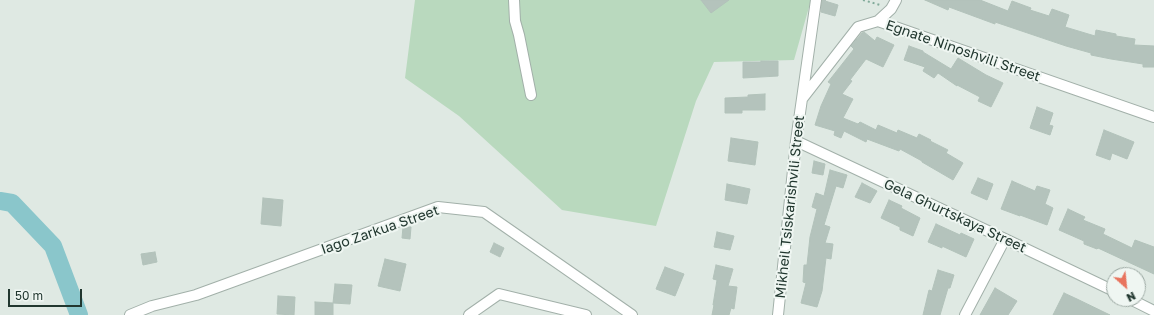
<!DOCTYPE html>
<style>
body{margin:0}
#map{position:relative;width:1154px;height:315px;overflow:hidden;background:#dfe9e3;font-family:"Golos Text",sans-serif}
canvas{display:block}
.north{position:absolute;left:1106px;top:267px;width:40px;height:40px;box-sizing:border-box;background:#eff6f2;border:1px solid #9daaa4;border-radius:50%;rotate:153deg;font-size:11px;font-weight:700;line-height:16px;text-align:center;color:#21372f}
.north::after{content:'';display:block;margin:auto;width:14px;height:18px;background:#e8745e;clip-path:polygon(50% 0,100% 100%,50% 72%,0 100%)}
.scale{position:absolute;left:8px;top:289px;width:74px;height:18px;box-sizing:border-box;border:2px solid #21372f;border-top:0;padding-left:5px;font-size:12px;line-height:14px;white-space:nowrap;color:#21372f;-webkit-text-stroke:3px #eff6f2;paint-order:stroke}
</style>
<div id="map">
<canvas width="1154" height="315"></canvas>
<div class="north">N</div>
<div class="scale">50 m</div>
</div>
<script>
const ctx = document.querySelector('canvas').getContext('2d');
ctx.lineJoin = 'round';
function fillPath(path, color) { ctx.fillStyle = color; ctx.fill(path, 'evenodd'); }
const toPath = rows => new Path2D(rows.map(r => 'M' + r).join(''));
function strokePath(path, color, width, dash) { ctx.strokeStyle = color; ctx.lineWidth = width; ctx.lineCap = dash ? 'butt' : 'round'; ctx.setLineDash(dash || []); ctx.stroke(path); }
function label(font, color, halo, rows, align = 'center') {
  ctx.font = font + ' "Golos Text",sans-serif'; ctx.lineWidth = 4; ctx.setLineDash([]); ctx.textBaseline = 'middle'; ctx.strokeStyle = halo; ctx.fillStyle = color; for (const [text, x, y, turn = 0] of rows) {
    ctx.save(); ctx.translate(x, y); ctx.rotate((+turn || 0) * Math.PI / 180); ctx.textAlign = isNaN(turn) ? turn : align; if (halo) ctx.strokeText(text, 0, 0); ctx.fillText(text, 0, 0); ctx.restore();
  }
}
fillPath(toPath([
 [415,0,811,0,794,60,714,62,696,101,656,226,562,210,459,116,405,78]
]), '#b9d9be');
strokePath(toPath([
 [0,201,12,203,53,246,79,315]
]), '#8ac6cb', 18);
const building = toPath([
 [701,0,729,0,711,13,701,0],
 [822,0,826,0,825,1,838,5,835,16,821,12,822,0],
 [925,0,980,0,1008,11,1012,1,1031,8,1030,10,1049,16,1052,9,1069,15,1065,27,1095,36,1096,30,1116,34,1116,36,1135,39,1134,45,1154,46,1154,67,1143,67,1143,64,1111,59,1091,55,1091,53,1066,46,995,22,995,24,949,7,948,10,925,0],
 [864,32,875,41,877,37,894,45,883,67,866,59,850,80,852,81,842,94,853,99,843,118,858,124,860,122,876,130,878,125,897,133,898,130,917,138,919,134,931,140,930,141,948,150,946,153,963,163,953,180,922,162,922,161,900,149,899,151,867,139,866,142,844,131,841,138,834,135,835,131,815,125,821,106,831,84,828,82,854,49,851,46,862,33,864,32],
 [909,46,923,51,923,52,951,69,958,58,986,75,1003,83,991,107,978,101,980,97,957,85,957,86,938,73,934,78,923,71,925,67,904,60,909,46],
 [761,61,778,61,778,76,743,78,743,62,761,62,761,61],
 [765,94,765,110,742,110,742,113,725,113,725,98,748,97,748,95,765,94],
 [1037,107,1053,113,1049,125,1053,126,1050,135,1030,128,1037,107],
 [1104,130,1134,142,1127,159,1112,153,1110,160,1096,155,1104,130],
 [731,138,758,142,755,165,728,161,731,138],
 [814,161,825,164,823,175,812,173,814,161],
 [830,170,847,175,843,188,836,186,824,225,830,227,825,243,833,244,831,259,826,258,822,291,817,307,801,303,806,283,803,282,804,265,807,265,810,237,817,209,812,207,816,193,824,196,830,170],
 [978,178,993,184,987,200,971,193,978,178],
 [1012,181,1035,191,1037,186,1050,190,1045,204,1053,208,1047,225,1020,215,1020,216,1001,209,1012,181],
 [862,183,877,191,870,203,855,197,862,183],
 [727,184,750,189,747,204,725,200,727,184],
 [263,198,283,200,281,226,261,224,263,198],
 [889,200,902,206,901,208,920,218,913,236,900,230,900,227,881,218,889,200],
 [1068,209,1085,217,1083,220,1105,229,1103,234,1132,248,1135,240,1154,247,1154,274,1098,248,1097,249,1084,244,1084,241,1059,230,1068,209],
 [936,224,960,235,961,233,974,239,966,257,942,246,942,248,928,242,936,224],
 [403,227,411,227,410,239,402,238,403,227],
 [717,232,734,236,730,250,714,247,717,232],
 [494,243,504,248,500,257,490,252,494,243],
 [155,252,157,262,143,265,141,254,155,252],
 [385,259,406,264,400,291,378,286,385,259],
 [716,265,733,269,728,286,737,287,734,309,731,308,729,315,712,315,714,305,713,305,717,280,713,279,716,265],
 [665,267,684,274,675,296,656,289,665,267],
 [938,270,954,275,950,288,948,288,940,315,923,315,929,290,932,291,938,270],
 [335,284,352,285,350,304,333,303,335,284],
 [995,288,1017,301,1008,315,980,315,995,288],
 [1064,293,1077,299,1110,315,1053,315,1064,293],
 [278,296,295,297,294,315,277,314,278,296],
 [315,302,333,303,333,315,315,315,315,302]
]);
fillPath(building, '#b4c3bc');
strokePath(building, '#b2c2ba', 1);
const minor = toPath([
 [514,0,515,21,519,35,531,95],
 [878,21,891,9,896,0],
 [802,99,858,27,878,21,1154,117],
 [796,141,1005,239,1114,291],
 [1130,299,1154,311],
 [130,315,152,306,196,295,438,207,484,212,632,315],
 [469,315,499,294,586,315],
 [778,315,796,141,816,0],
 [965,315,1005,239]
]);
strokePath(minor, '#a2b0a9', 12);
strokePath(toPath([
 [863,0,880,5]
]), '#81aa9a', 2, [2, 3]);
strokePath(minor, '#fff', 10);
label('14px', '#21372f', '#eff6f2', [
 ["Egnate Ninoshvili Street",963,51,19],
 ["Mikheil Tsiskarishvili Street",790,207,-84],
 ["Gela Ghurtskaya Street",955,216,25],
 ["Iago Zarkua Street",380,230,-19]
]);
</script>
